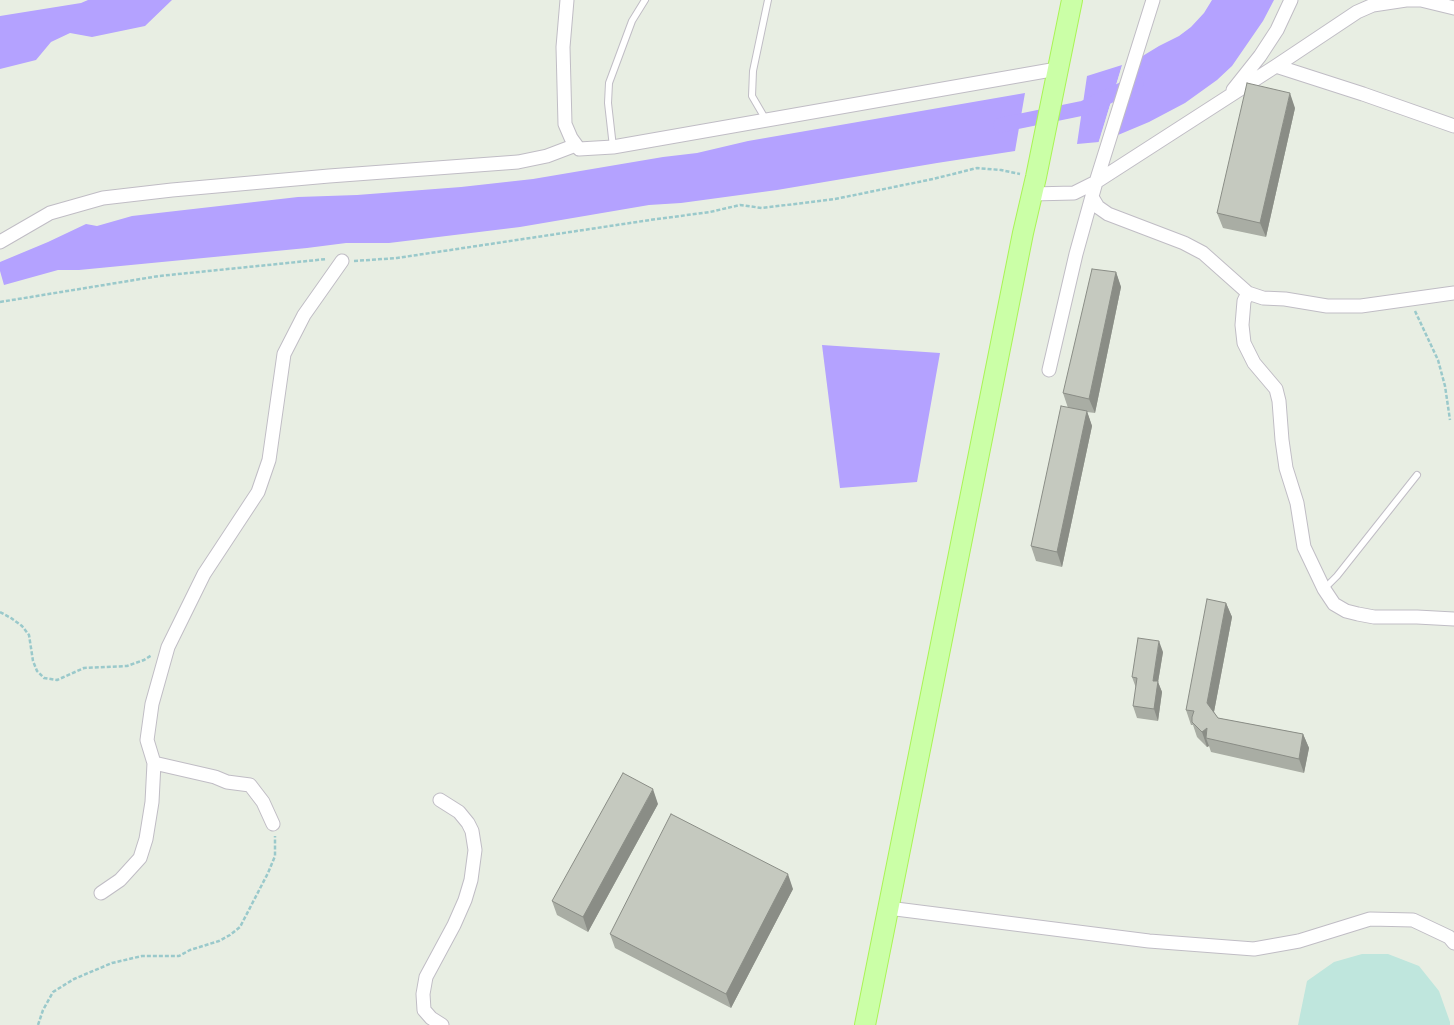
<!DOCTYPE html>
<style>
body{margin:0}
canvas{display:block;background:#e8eee3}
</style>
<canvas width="1454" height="1025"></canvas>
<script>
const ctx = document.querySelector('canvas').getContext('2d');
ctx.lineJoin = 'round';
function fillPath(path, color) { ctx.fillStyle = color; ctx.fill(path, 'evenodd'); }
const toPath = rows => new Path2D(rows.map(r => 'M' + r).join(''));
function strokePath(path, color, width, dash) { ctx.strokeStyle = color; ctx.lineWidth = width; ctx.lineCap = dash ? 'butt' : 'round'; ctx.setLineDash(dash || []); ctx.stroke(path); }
fillPath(toPath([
 [1362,954,1388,954,1419,966,1439,991,1450,1022,1450,1025,1298,1025,1307,981,1334,962]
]), '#bfe6dd');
fillPath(toPath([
 [88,0,172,0,145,26,92,37,70,33,51,42,36,60,0,69,0,16,81,3],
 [1212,0,1274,0,1263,21,1232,66,1217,80,1185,103,1149,122,1118,135,1141,57,1159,46,1179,36,1191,27,1204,13],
 [1122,65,1099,142,1077,144,1087,76],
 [1025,93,1015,151,937,163,777,190,681,203,649,205,520,227,389,243,346,243,307,248,79,270,58,270,4,285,0,271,0,262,48,242,86,224,97,226,132,216,298,197,357,195,461,187,533,179,663,157,697,153,748,141],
 [822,345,940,353,917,482,840,488]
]), '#b4a2ff');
fillPath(toPath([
 [1123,63,1124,65,1101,142,1098,144]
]), '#e8eee3');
strokePath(toPath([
 [1001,125,1084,108,1136,83]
]), '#b4a2ff', 15);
const service = toPath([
 [766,120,752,96,753,71,768,0],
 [613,147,608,103,609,83,632,21,645,0],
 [1324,589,1337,576,1417,475]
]);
const minor = toPath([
 [567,0,563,47,565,124,571,138,579,149,613,147,1057,69],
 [1276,66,1363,94,1454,126],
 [1233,90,1260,56,1277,30,1291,0],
 [1032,194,1074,193,1096,182,1276,66,1357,12,1373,5,1406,0,1421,0,1454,8],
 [1092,197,1098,207,1108,214,1184,243,1203,253,1248,293,1263,298,1285,299,1327,306,1361,306,1454,293],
 [0,242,50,213,103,198,172,190,329,176,518,162,547,156,576,145],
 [1248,293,1244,301,1242,325,1244,343,1254,363,1276,389,1279,401,1282,440,1286,468,1297,503,1304,547,1324,589,1334,604,1346,611,1358,614,1374,617,1417,617,1454,619],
 [1049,370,1076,254,1096,182,1153,0],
 [154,763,215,777,227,782,250,785,263,802,273,824],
 [440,800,459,812,468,823,472,831,475,850,471,880,465,900,454,925,426,977,423,994,424,1010,431,1018,442,1025],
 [101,893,120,880,140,858,146,839,152,802,154,763,147,740,152,704,168,647,204,574,258,492,269,460,284,354,304,315,342,261],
 [888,908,1149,941,1254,949,1299,941,1370,919,1413,920,1449,937,1454,943]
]);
const primary = toPath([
 [865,1025,1023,233,1036,177,1072,0]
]);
strokePath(service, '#c0bdc5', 8);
strokePath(minor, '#c0bdc5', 15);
strokePath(primary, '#aaf456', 22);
strokePath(toPath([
 [354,261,397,258,650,220,710,212,740,205,762,208,835,199,933,179,977,168,1001,170,1020,174],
 [0,302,159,276,327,259],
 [1415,311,1438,360,1445,386,1450,420],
 [0,612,11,618,22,626,29,635,33,661,37,671,44,678,57,680,84,668,127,666,144,660,152,655],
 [38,1025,43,1010,53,992,74,979,112,963,142,956,179,956,190,950,219,941,230,935,240,927,268,873,275,856,275,836]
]), '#9ac9cb', 2.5, [4, 2]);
strokePath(service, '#fff', 6);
strokePath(minor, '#fff', 13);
strokePath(primary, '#cbffa7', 20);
fillPath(toPath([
 [1295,108,1266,237,1223,228,1217,213],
 [1116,272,1121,287,1095,413,1087,412,1092,426,1062,567,1036,561,1031,546,1068,408,1063,393],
 [1226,603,1232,617,1214,712,1218,718,1303,734,1309,748,1304,773,1211,752,1209,746,1207,747,1197,737,1193,725,1191,725,1186,710],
 [1163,652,1158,682,1162,692,1158,721,1137,718,1133,706,1136,688,1132,677],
 [658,804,588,932,557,915,552,901],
 [793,889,731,1008,615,948,610,934]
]), '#a9ada4');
fillPath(toPath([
 [1290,93,1295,108,1266,237,1260,223],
 [1116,272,1121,287,1095,413,1089,399],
 [1087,411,1092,426,1062,567,1057,552],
 [1226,603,1232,617,1213,717,1207,703],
 [1159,641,1163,652,1158,682,1162,692,1158,721,1154,709,1153,681],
 [1207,728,1206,738,1209,746,1207,747,1202,732],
 [1303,734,1309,748,1304,773,1299,759],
 [653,789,658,804,588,932,583,917],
 [788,874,793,889,731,1008,726,994]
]), '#8a8d86');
const building = toPath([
 [1247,83,1290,93,1260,223,1217,213,1247,83],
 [1092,269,1116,272,1089,399,1063,393,1092,269],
 [1061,406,1087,411,1057,552,1031,546,1061,406],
 [1207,599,1226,603,1207,703,1218,718,1303,734,1299,759,1206,738,1207,728,1202,732,1192,722,1192,717,1194,711,1186,710,1207,599],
 [1138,638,1159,641,1153,681,1158,681,1154,709,1133,706,1137,678,1132,677,1138,638],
 [623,773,653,789,583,917,552,901,623,773],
 [671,814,788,874,726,994,610,934,671,814]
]);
fillPath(building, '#c5c9bf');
strokePath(building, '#8a8d86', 1);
</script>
